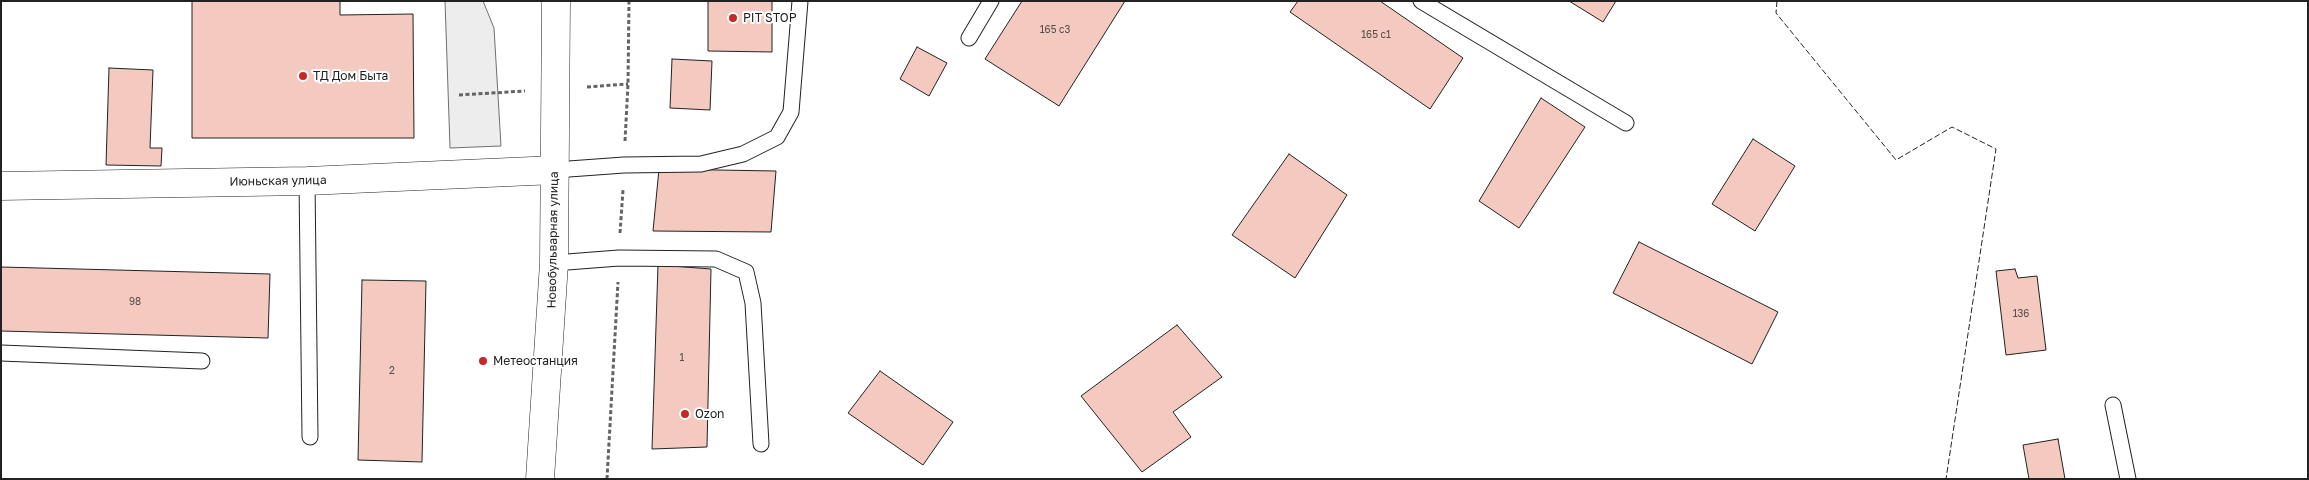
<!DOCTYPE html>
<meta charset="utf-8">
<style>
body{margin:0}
#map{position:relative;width:2309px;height:480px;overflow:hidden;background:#fff;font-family:"Golos Text",sans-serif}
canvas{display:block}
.frame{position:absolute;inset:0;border:2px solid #222;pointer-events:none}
</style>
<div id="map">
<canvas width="2309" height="480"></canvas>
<div class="frame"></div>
</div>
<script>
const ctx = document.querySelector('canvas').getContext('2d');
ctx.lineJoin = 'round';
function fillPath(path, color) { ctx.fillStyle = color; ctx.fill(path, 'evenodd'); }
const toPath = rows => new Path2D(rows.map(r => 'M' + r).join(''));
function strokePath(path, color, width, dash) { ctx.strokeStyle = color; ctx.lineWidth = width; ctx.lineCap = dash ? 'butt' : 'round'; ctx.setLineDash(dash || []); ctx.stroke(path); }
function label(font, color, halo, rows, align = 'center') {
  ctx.font = font + ' "Golos Text",sans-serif'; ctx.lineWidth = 4; ctx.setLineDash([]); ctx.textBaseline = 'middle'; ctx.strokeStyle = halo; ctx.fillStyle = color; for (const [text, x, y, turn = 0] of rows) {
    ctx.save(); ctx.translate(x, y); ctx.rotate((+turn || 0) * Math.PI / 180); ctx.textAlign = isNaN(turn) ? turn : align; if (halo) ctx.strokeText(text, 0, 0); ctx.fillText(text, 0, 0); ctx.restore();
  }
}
const parking = toPath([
 [445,1,483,1,494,28,501,146,450,148,445,1]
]);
fillPath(parking, '#ededed');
strokePath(parking, '#6f6f6f', 1);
const building = toPath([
 [192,1,340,1,340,15,413,14,414,138,192,138,192,1],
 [708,1,772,1,772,52,708,51,708,1],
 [1022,1,1125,1,1059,106,985,59,1022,1],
 [1298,1,1380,1,1463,58,1430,109,1290,12,1298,1],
 [1569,1,1616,1,1603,22,1569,1],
 [917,47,947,63,929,96,900,79,917,47],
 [672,59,712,61,710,110,670,108,672,59],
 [109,68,153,70,150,148,162,148,161,166,106,165,109,68],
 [1541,98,1585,127,1519,228,1479,201,1541,98],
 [1753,139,1795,166,1755,231,1712,204,1753,139],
 [1289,154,1347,195,1295,278,1232,235,1289,154],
 [659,169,776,171,771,232,653,231,659,169],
 [1639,242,1778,312,1752,364,1613,293,1639,242],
 [658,265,711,269,707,447,652,449,658,265],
 [1,267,270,274,268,338,1,331,1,267],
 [2015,269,2018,278,2037,276,2046,350,2006,355,1996,271,2015,269],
 [362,280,426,281,422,462,358,460,362,280],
 [1177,325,1222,377,1173,412,1191,437,1142,472,1081,396,1177,325],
 [880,371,953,422,923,465,848,413,880,371],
 [2058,439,2065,479,2029,479,2023,445,2058,439]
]);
fillPath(building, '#f3c9c0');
strokePath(building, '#222', 1);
const service = toPath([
 [1421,1,1626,123],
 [969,38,991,1],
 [555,170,624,165,701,164,743,154,777,137,791,112,800,1],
 [307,181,310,437],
 [554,263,619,258,716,259,746,272,753,303,761,444],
 [1,353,202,361],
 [2113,405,2128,479]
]);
const minor = toPath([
 [1,186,307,181,555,170]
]);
const primary = toPath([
 [540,479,554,263,556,1]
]);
strokePath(service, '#222', 17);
strokePath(minor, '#222', 29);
strokePath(primary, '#222', 29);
strokePath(toPath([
 [587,87,628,84],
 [459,95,525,91],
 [625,141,628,84,629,1],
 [620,233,623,190],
 [607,479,618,282]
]), '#646464', 3, [4, 2.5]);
strokePath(service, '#fff', 15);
strokePath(minor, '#fff', 28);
strokePath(primary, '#fff', 28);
strokePath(toPath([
 [1777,1,1776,13,1896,160,1952,127,1996,149,1946,479]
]), '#222', 1, [6, 2.5]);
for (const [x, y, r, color] of [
 [733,18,5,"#c62828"],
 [303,76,5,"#c62828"],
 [483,361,5,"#c62828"],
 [685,414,5,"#c62828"]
]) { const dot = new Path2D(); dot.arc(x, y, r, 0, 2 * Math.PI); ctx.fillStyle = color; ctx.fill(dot); strokePath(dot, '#fff', 2); }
label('10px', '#564c4a', null, [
 ["165 с3",1055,30],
 ["165 с1",1376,35],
 ["98",135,302],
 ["136",2021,314],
 ["1",682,358],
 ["2",392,371]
]);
label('12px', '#222', '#fff', [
 ["PIT STOP",743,18],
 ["ТД Дом Быта",313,76],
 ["Метеостанция",493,361],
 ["Ozon",695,414]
], 'left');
label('12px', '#222', '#fff', [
 ["Июньская улица",278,181,-1],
 ["Новобульварная улица",553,240,-89]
]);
</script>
